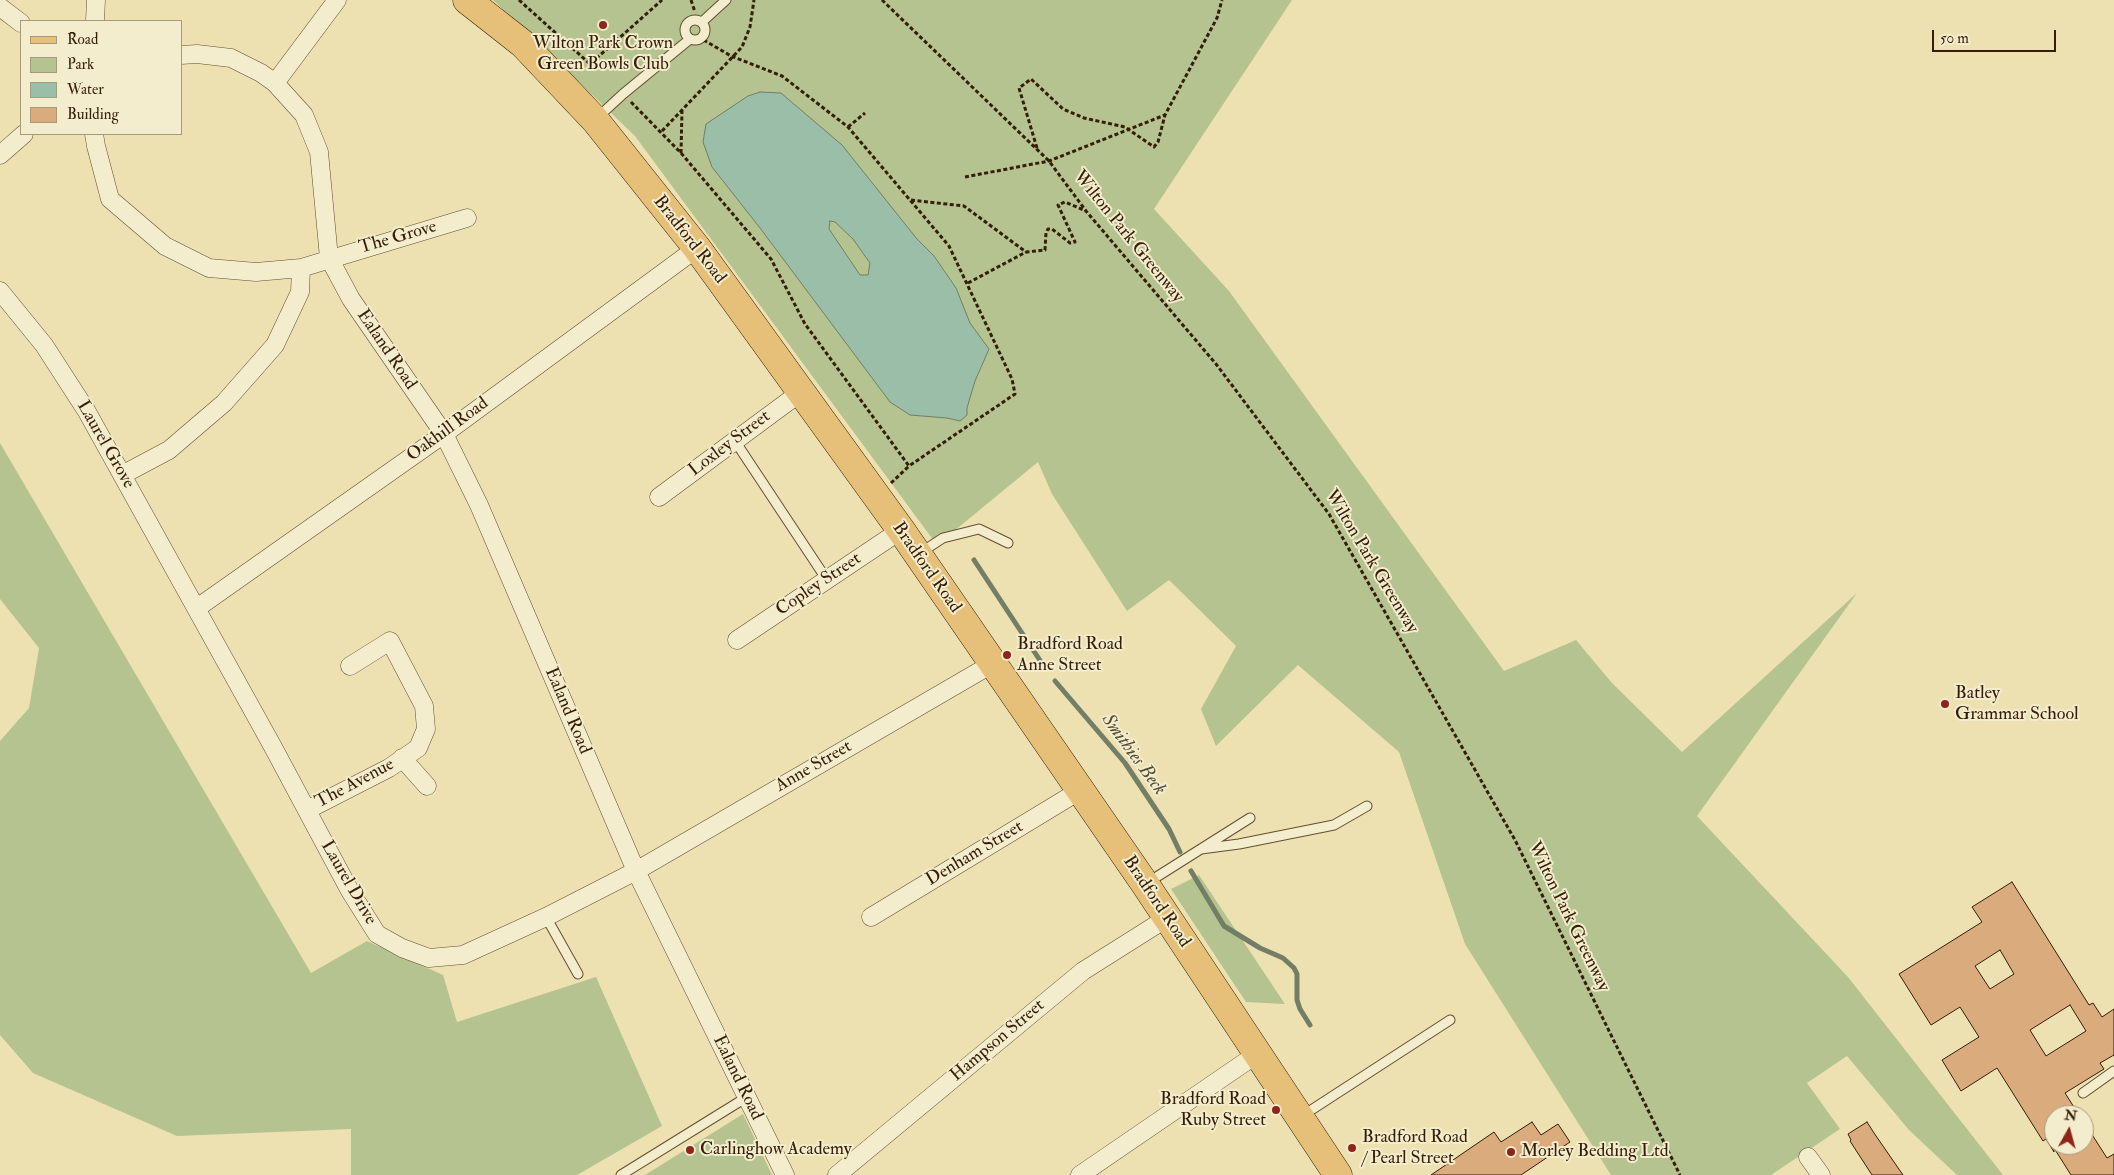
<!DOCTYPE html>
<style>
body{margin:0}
#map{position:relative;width:2114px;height:1175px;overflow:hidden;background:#ede1b2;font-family:"IM FELL Double Pica",serif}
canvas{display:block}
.legend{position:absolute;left:20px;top:20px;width:162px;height:115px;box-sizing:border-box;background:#f3eccd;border:1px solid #a7997d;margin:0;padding:6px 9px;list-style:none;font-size:15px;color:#361d05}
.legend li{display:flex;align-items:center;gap:10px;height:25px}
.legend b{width:25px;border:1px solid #a7997d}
.north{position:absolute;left:2044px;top:1105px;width:50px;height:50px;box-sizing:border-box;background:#f3eccd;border:1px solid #a7997d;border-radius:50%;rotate:7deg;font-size:14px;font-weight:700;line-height:20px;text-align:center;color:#361d05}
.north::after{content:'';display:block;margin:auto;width:18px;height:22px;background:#8f2418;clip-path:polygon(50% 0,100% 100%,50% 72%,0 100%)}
.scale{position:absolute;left:1932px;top:30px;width:124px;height:22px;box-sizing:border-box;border:2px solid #361d05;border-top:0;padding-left:6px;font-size:15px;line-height:18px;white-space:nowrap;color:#361d05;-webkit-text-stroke:4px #f3eccd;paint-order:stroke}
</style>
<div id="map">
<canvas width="2114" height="1175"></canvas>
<ul class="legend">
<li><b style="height:6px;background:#e6c079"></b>Road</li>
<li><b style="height:14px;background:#b4c38f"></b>Park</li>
<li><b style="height:14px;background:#9abea7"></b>Water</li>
<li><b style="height:14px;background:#daab7c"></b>Building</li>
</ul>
<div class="north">N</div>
<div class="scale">50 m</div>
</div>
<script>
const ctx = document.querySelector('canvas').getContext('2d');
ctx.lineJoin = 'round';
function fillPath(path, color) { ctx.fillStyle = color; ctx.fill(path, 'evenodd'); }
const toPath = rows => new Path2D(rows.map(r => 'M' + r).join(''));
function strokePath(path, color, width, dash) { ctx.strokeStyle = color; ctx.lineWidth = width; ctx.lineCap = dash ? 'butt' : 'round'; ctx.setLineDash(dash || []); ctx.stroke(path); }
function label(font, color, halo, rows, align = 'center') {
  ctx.font = font + ' "IM FELL Double Pica",serif'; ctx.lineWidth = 4; ctx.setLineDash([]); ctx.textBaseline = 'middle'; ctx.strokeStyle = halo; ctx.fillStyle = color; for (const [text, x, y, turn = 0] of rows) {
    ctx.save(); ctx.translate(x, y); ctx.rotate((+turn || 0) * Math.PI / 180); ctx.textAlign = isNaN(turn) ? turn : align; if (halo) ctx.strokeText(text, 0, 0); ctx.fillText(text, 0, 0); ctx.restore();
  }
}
fillPath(toPath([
 [493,0,1292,0,1154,209,1229,291,1504,671,1576,640,1612,683,1682,752,1857,593,1697,816,1848,977,2003,1175,1957,1175,1909,1130,1847,1056,1807,1083,1840,1129,1771,1175,1611,1175,1465,944,1399,752,1298,665,1216,746,1201,709,1236,646,1169,580,1127,611,1052,494,1038,462,937,545,635,136],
 [0,443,311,973,367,941,443,975,457,1022,596,977,662,1126,577,1175,351,1175,351,1129,177,1136,33,1073,0,1035,0,741,29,708,39,648,0,599],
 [1199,875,1285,1004,1246,1002,1171,889],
 [743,1114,772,1175,645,1175]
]), '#b4c38f');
const water = toPath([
 [760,92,781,93,842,145,917,239,934,256,956,288,970,323,989,349,975,381,967,408,967,415,960,421,947,418,910,415,890,402,760,228,712,167,703,142,706,124,748,96,760,92],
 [830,221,835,222,853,239,870,263,868,275,860,275,829,229,830,221]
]);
fillPath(water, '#9abea7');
strokePath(water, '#727e66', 1);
strokePath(toPath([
 [974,560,1045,668],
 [1055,681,1125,763,1169,829,1180,852],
 [1191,871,1224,926,1260,948,1283,958,1294,968,1297,974,1297,1000,1300,1009,1310,1025]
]), '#727e66', 5);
const building = toPath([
 [2012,882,2089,1005,2093,1003,2102,1017,2114,1009,2114,1055,2100,1063,2104,1069,2065,1093,2079,1115,2054,1115,2054,1145,2084,1145,2084,1122,2107,1158,2114,1154,2114,1175,2071,1175,2054,1148,2054,1152,2046,1139,2043,1141,1997,1068,1961,1091,1942,1060,1979,1037,1960,1007,1931,1025,1899,974,1982,922,1972,907,2012,882],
 [2000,950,2014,974,1990,989,1975,966,2000,950],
 [2070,1005,2086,1031,2046,1056,2030,1030,2070,1005],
 [1532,1122,1541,1135,1558,1124,1570,1142,1521,1175,1431,1175,1494,1132,1501,1142,1532,1122],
 [1867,1122,1874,1133,1903,1175,1872,1175,1850,1141,1851,1140,1848,1134,1867,1122]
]);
fillPath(building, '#daab7c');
strokePath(building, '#361d05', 1);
const lane = toPath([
 '685 30a10 10 0 1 1 20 0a10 10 0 1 1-20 0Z',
 [702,22,726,0],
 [597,118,623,94,690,39],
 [735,441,827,580],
 [920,553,943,538,979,529,1008,543],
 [1201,849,1239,844,1334,825,1367,806],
 [1147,883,1250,818],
 [546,917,578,974],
 [2083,1093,2114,1071],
 [1302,1116,1450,1020],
 [621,1175,747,1097]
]);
const street = toPath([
 [0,7,21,23],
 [95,21,96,0],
 [181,55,197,54,231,58,261,73,275,83,304,115,319,152,329,258,351,299,444,434,479,505,636,871,785,1175],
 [275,83,337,0],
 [94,134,96,146,110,199,165,246,209,268,256,272,301,268,467,218],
 [0,155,24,134],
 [0,291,44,345,86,410,273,747,350,891,377,934,402,948,429,958,463,955,546,917,636,871,992,664],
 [122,475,169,450,224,403,275,345,300,292,301,268],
 [659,497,801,392],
 [197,608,444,434,697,248],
 [737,640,901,530],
 [402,758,427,786],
 [307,810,389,768,418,748,426,729,424,706,390,641,350,666],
 [871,917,1079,791],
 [1808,1157,1821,1175],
 [837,1175,1083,971,1167,918],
 [1080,1175,1257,1054]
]);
const primary = toPath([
 [467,0,523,44,595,120,697,248,901,530,1145,884,1338,1175]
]);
strokePath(lane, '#644e30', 11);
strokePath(street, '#644e30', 19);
strokePath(primary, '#361d05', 29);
strokePath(toPath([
 [519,0,590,64,662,0],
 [691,0,695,12],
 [882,0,1049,161,1086,211,1216,364,1329,514,1515,840,1680,1175],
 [631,102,681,153,771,259,805,324,909,466,1015,394,1012,379,949,246,848,127,782,76,731,56,702,39],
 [848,127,865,113],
 [662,131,742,47,750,27,754,0],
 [1037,148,1019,88,1031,79,1063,109,1084,118,1125,127,1154,147,1158,142,1165,115],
 [681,153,682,110],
 [965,177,1049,161,1165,115,1217,18,1222,0],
 [911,200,964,206,1026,252,1045,250,1046,233,1048,229,1052,229,1070,243,1075,242,1058,205,1065,202,1086,211],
 [968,283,1026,252],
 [891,483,909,466]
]), '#361d05', 3, [4, 2.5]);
strokePath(lane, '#f3eccd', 9);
strokePath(street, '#f3eccd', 18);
strokePath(primary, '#e6c079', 28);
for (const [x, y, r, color] of [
 [603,25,5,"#8f2418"],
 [1007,655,5,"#8f2418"],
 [1945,704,5,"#8f2418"],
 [1276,1110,5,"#8f2418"],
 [1352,1148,5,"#8f2418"],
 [690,1150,5,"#8f2418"],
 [1511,1152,5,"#8f2418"]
]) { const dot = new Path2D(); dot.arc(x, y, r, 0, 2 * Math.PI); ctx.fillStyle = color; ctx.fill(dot); strokePath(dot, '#f3eccd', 2); }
label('18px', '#361d05', '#f3eccd', [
 ["Wilton Park Crown",603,44,"center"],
 ["Green Bowls Club",603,65,"center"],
 ["Bradford Road",1017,645],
 ["Anne Street",1017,666],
 ["Batley",1955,694],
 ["Grammar School",1955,715],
 ["Bradford Road",1266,1100,"right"],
 ["Ruby Street",1266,1121,"right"],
 ["Bradford Road",1362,1138],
 ["/ Pearl Street",1362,1159],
 ["Carlinghow Academy",700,1150],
 ["Morley Bedding Ltd",1521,1152]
], 'left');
label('18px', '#361d05', '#f3eccd', [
 ["Wilton Park Greenway",1128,237,51],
 ["The Grove",398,238,-16],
 ["Bradford Road",689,240,52],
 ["Ealand Road",386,350,56],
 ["Oakhill Road",448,430,-36],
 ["Loxley Street",730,444,-37],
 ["Laurel Grove",105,445,60],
 ["Wilton Park Greenway",1371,562,59],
 ["Bradford Road",926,568,55],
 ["Copley Street",819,585,-34],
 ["Ealand Road",567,711,67],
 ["Anne Street",814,767,-30],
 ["The Avenue",355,784,-28],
 ["Denham Street",975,854,-31],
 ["Laurel Drive",348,883,60],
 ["Bradford Road",1156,902,56],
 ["Wilton Park Greenway",1568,917,64],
 ["Hampson Street",998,1041,-40],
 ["Ealand Road",737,1078,64]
]);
label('italic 19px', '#544d36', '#f3eccd', [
 ["Smithies Beck",1133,755,54]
]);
</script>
